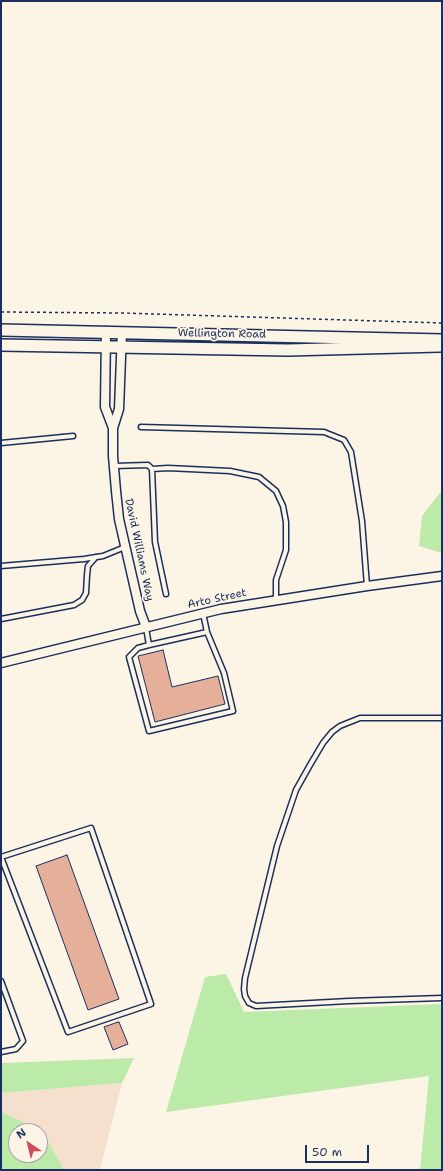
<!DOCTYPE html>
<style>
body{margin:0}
#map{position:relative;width:443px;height:1171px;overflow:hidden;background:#fcf5e5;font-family:"Shantell Sans",sans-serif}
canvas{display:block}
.frame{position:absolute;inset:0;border:2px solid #1b2f5e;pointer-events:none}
.north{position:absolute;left:8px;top:1123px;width:40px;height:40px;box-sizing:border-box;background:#fcf5e5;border:1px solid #a2a6af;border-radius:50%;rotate:325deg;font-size:11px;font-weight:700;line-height:16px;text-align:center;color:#1b2f5e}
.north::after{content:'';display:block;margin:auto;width:14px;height:18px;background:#d1495b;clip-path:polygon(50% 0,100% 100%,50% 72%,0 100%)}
.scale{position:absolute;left:305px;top:1145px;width:64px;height:18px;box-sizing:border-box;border:2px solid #1b2f5e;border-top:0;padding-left:5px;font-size:12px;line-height:14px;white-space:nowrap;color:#1b2f5e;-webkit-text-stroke:3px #fcf5e5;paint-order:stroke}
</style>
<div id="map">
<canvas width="443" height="1171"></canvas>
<div class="frame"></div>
<div class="north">N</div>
<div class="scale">50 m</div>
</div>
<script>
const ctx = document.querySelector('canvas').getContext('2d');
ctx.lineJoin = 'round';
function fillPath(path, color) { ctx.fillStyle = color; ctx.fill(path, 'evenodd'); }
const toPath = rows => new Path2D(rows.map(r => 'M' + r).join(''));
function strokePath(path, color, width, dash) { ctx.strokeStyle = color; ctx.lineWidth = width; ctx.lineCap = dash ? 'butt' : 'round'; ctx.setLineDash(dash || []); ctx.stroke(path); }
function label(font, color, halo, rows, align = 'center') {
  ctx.font = font + ' "Shantell Sans",sans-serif'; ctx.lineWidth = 3.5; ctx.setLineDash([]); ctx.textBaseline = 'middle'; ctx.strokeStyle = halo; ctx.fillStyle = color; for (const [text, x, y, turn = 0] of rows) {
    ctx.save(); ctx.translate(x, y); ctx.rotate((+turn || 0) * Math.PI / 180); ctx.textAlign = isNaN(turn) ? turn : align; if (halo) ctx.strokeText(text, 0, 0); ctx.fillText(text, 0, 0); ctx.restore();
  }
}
fillPath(toPath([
 [122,1083,100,1170,1,1170,1,1093],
 [16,1131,40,1131,40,1155,16,1155]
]), '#f5e0ce');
fillPath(toPath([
 [440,493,442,494,442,553,419,546,422,516],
 [226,974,244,1012,442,1004,442,1170,420,1170,429,1076,166,1112,205,977],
 [134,1058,122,1083,1,1093,1,1063],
 [1,1112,27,1124,36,1131,16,1131,16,1155,40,1155,40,1135,48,1142,62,1166,63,1170,1,1170]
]), '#bceaa9');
const building = toPath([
 [163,650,172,687,218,676,225,704,155,722,138,656,163,650],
 [67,855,119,999,88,1010,36,866,67,855],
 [118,1022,119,1022,128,1044,113,1050,104,1027,118,1022]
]);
fillPath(building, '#e5af99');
strokePath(building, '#1b2f5e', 1);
const service = toPath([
 [141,427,324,432,344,440,351,452,362,521,367,586],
 [1,443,73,436],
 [114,466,148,465,152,469,155,542,166,594],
 [152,469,168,468,230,471,259,477,276,491,283,506,286,522,286,550,276,580,276,599],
 [1,566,84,559,103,556,125,547],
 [203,613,207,632],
 [1,619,74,605,82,600,86,593,87,575,88,566,96,557],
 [146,628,149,645,207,632,224,673,233,711,149,731,129,657,138,648,149,645],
 [442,718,360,718,340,726,332,732,323,743,310,765,296,790,277,846,245,978,244,989,245,996,249,1003,256,1006,349,1001,442,998],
 [1,857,68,1032,151,1004,91,828,1,857],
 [1,981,23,1041,16,1049,1,1052]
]);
const minor = toPath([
 [106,331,105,407,113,428],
 [122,332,119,409,113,428,113,456,116,491,119,519,140,611,146,627],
 [1,663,221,609,367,586,442,576]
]);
const secondary = toPath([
 [1,330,442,340],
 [1,345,288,350,440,346]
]);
strokePath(service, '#1b2f5e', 7);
strokePath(minor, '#1b2f5e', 11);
strokePath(secondary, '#1b2f5e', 14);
strokePath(toPath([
 [1,312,123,313,442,323]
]), '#1b2f5e', 1.5, [3, 3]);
strokePath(service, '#fcf5e5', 4);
strokePath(minor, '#fcf5e5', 8);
strokePath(secondary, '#fcf5e5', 11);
label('11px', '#1b2f5e', '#fcf5e5', [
 ["Wellington Road",222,334,1],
 ["David Williams Way",139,550,78],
 ["Arto Street",217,599,-12]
]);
</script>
